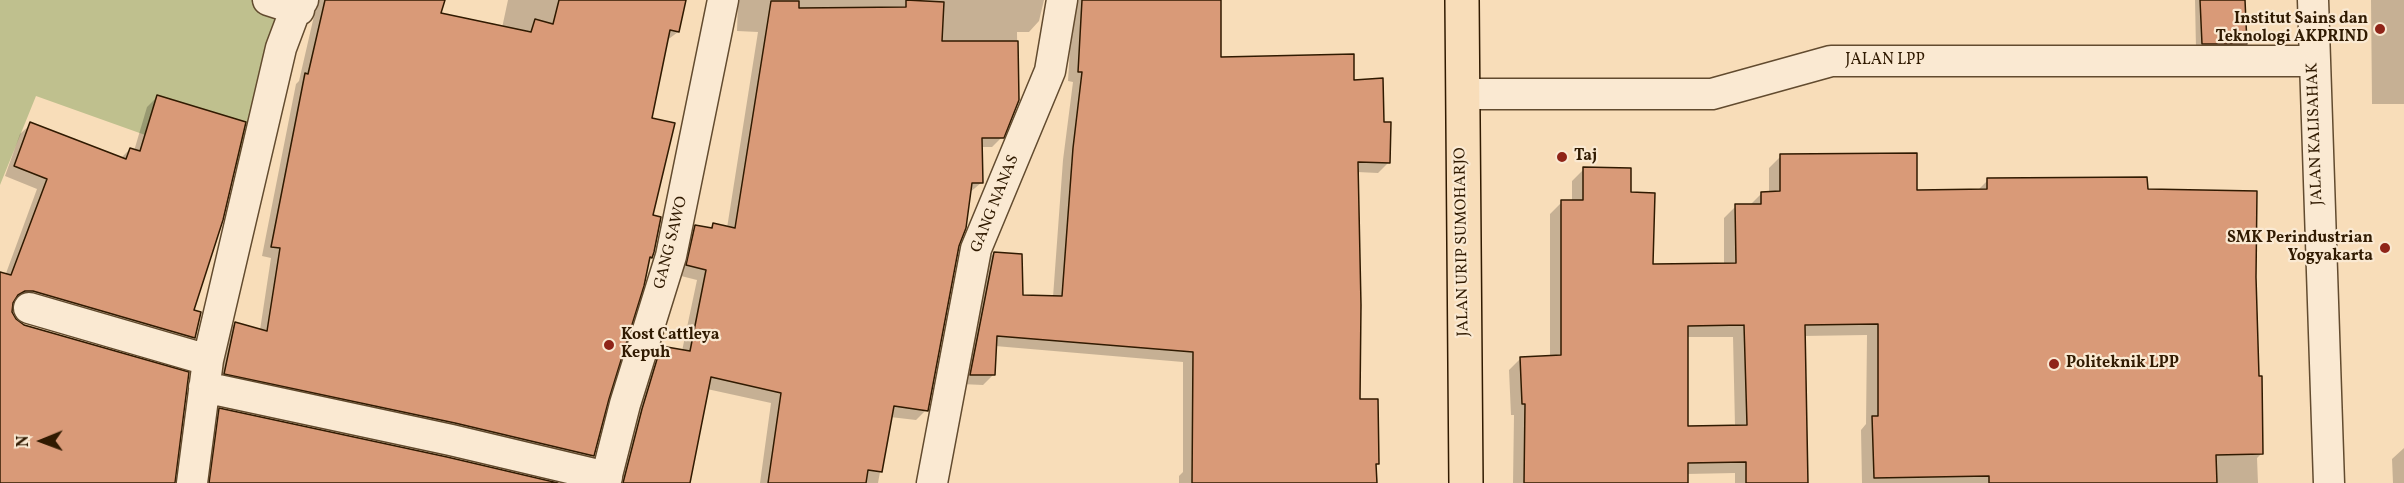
<!DOCTYPE html>
<style>
body{margin:0}
#map{position:relative;width:2404px;height:483px;overflow:hidden;background:#f8ddb9;font-family:Vollkorn,serif}
canvas{display:block}
.north{position:absolute;left:12px;top:411px;width:60px;height:60px;-webkit-text-stroke:4px #fae9d2;paint-order:stroke;rotate:269deg;font-size:16px;font-weight:700;line-height:24px;text-align:center;color:#301a01}
.north::after{content:'';display:block;margin:auto;width:21px;height:27px;background:#301a01;clip-path:polygon(50% 0,100% 100%,50% 72%,0 100%)}
</style>
<div id="map">
<canvas width="2404" height="483"></canvas>
<div class="north">N</div>
</div>
<script>
const ctx = document.querySelector('canvas').getContext('2d');
ctx.lineJoin = 'round';
function fillPath(path, color) { ctx.fillStyle = color; ctx.fill(path, 'evenodd'); }
const toPath = rows => new Path2D(rows.map(r => 'M' + r).join(''));
function strokePath(path, color, width, dash) { ctx.strokeStyle = color; ctx.lineWidth = width; ctx.lineCap = dash ? 'butt' : 'round'; ctx.setLineDash(dash || []); ctx.stroke(path); }
function label(font, color, halo, rows, align = 'center') {
  ctx.font = font + ' Vollkorn,serif'; ctx.lineWidth = 4.5; ctx.setLineDash([]); ctx.textBaseline = 'middle'; ctx.strokeStyle = halo; ctx.fillStyle = color; for (const [text, x, y, turn = 0] of rows) {
    ctx.save(); ctx.translate(x, y); ctx.rotate((+turn || 0) * Math.PI / 180); ctx.textAlign = isNaN(turn) ? turn : align; if (halo) ctx.strokeText(text, 0, 0); ctx.fillText(text, 0, 0); ctx.restore();
  }
}
fillPath(toPath([
 [0,0,266,0,292,7,246,171,36,96,0,185]
]), '#bfc08e');
fillPath(toPath([
 [307,0,443,0,439,15,502,28,508,0,684,0,678,32,666,41,650,119,651,257,648,260,593,455,583,465,215,383,225,333,235,323,260,330,271,258,262,256,296,84,299,81,314,16,310,15],
 [738,0,1044,0,1039,21,1029,32,1017,32,1018,100,1002,137,992,147,981,147,981,183,969,193,926,410,916,420,890,417,878,483,760,483,771,403,707,389,689,483,616,483,651,358,662,347,682,351,697,280,677,275,685,237,695,226,709,229,713,225,727,228,758,32,737,31],
 [1065,0,1219,0,1219,58,1353,81,1382,123,1388,163,1378,173,1357,172,1358,401,1377,401,1376,483,1179,483,1179,476,1183,472,1183,362,995,346,993,375,983,385,961,384,984,264,994,253,1021,296,1053,297,1063,160,1073,82,1068,81,1071,31],
 [2195,0,2244,0,2245,43,2239,49,2196,49],
 [2371,0,2404,0,2404,104,2372,104],
 [158,96,192,311,194,338,184,348,23,301,12,302,11,312,15,321,174,483,0,483,0,274,5,276,37,189,5,176,20,134,31,124,121,158,130,149,134,151,147,107],
 [1781,156,1915,192,1977,191,1988,180,2146,190,2254,277,2262,453,2257,458,2258,483,1862,483,1861,430,1866,424,1867,335,1803,336,1806,483,1735,483,1735,473,1687,474,1687,483,1513,483,1514,415,1511,415,1509,370,1521,358,1550,357,1550,214,1562,202,1572,202,1572,181,1584,169,1629,193,1651,266,1724,265,1724,218,1736,206,1749,206,1762,193,1769,193,1769,168],
 [1686,337,1733,337,1735,426,1687,427],
 [220,410,551,483,201,483,209,420],
 [2404,448,2404,483,2393,483,2392,459]
]), '#0003');
const building = toPath([
 [325,0,445,0,441,13,531,32,535,19,553,24,559,0,686,0,679,32,670,30,652,118,675,123,653,215,661,217,654,252,652,258,650,257,644,286,609,399,594,456,455,423,224,374,235,322,267,331,280,248,271,247,305,73,308,74,325,0],
 [906,0,944,2,942,41,1018,41,1019,100,1004,138,982,138,983,183,972,183,966,228,959,246,928,411,894,406,882,472,868,470,866,483,768,483,781,393,711,377,690,483,623,483,642,409,661,346,690,351,706,270,686,265,695,225,712,228,713,223,735,228,771,1,799,1,799,8,906,7,906,0],
 [1082,0,1221,0,1221,57,1354,54,1354,80,1383,78,1384,122,1391,122,1390,163,1358,162,1361,305,1360,399,1378,399,1379,464,1376,464,1377,483,1192,483,1193,352,997,336,995,375,970,375,994,252,1022,254,1023,295,1062,296,1073,148,1082,72,1078,72,1082,0],
 [2200,0,2245,0,2247,44,2202,44,2200,0],
 [157,95,246,122,223,220,194,310,201,312,195,338,33,291,25,291,18,295,13,303,12,312,16,319,24,325,189,372,175,483,0,483,0,272,11,275,47,179,14,166,30,122,126,159,130,148,140,151,157,95],
 [1917,153,1917,190,1987,189,1987,178,2147,177,2148,189,2257,191,2256,277,2259,376,2262,376,2263,454,2216,455,2217,483,1989,483,1989,476,1874,478,1872,416,1878,416,1878,324,1805,325,1808,483,1746,483,1746,462,1688,463,1688,483,1524,483,1525,404,1522,404,1520,357,1561,355,1561,200,1583,200,1583,167,1631,168,1631,192,1655,193,1653,264,1736,263,1735,204,1761,204,1761,192,1780,191,1780,154,1917,153],
 [1744,325,1747,425,1688,426,1688,326,1744,325],
 [219,408,447,457,558,483,209,483,219,408]
]);
fillPath(building, '#d99a78');
strokePath(building, '#301a01', 1.5);
const street = toPath([
 [268,0,299,10],
 [2313,0,2329,483],
 [1462,94,1712,94,1831,61,2314,61],
 [29,308,208,360],
 [204,387,451,440,607,477],
 [192,483,208,360,281,48,293,16,303,0],
 [605,483,625,404,671,256,723,0],
 [932,483,976,249,1050,71,1062,0]
]);
const primary = toPath([
 [1462,0,1466,483]
]);
strokePath(street, '#624b2f', 33);
strokePath(primary, '#301a01', 36);
strokePath(street, '#fae9d2', 30);
strokePath(primary, '#f8ddb9', 33);
for (const [x, y, r, color] of [
 [2380,29,6,"#8f2418"],
 [1562,157,6,"#8f2418"],
 [2385,248,6,"#8f2418"],
 [609,345,6,"#8f2418"],
 [2054,364,6,"#8f2418"]
]) { const dot = new Path2D(); dot.arc(x, y, r, 0, 2 * Math.PI); ctx.fillStyle = color; ctx.fill(dot); strokePath(dot, '#fae9d2', 2); }
label('bold 16px', '#301a01', '#fae9d2', [
 ["Institut Sains dan",2368,20,"right"],
 ["Teknologi AKPRIND",2368,38,"right"],
 ["Taj",1574,157],
 ["SMK Perindustrian",2373,239,"right"],
 ["Yogyakarta",2373,257,"right"],
 ["Kost Cattleya",621,336],
 ["Kepuh",621,354],
 ["Politeknik LPP",2066,364]
], 'left');
label('16px', '#301a01', '#fae9d2', [
 ["JALAN LPP",1885,61],
 ["JALAN KALISAHAK",2316,134,-92],
 ["GANG NANAS",996,204,-68],
 ["JALAN URIP SUMOHARJO",1463,242,-91],
 ["GANG SAWO",672,243,-76]
]);
</script>
